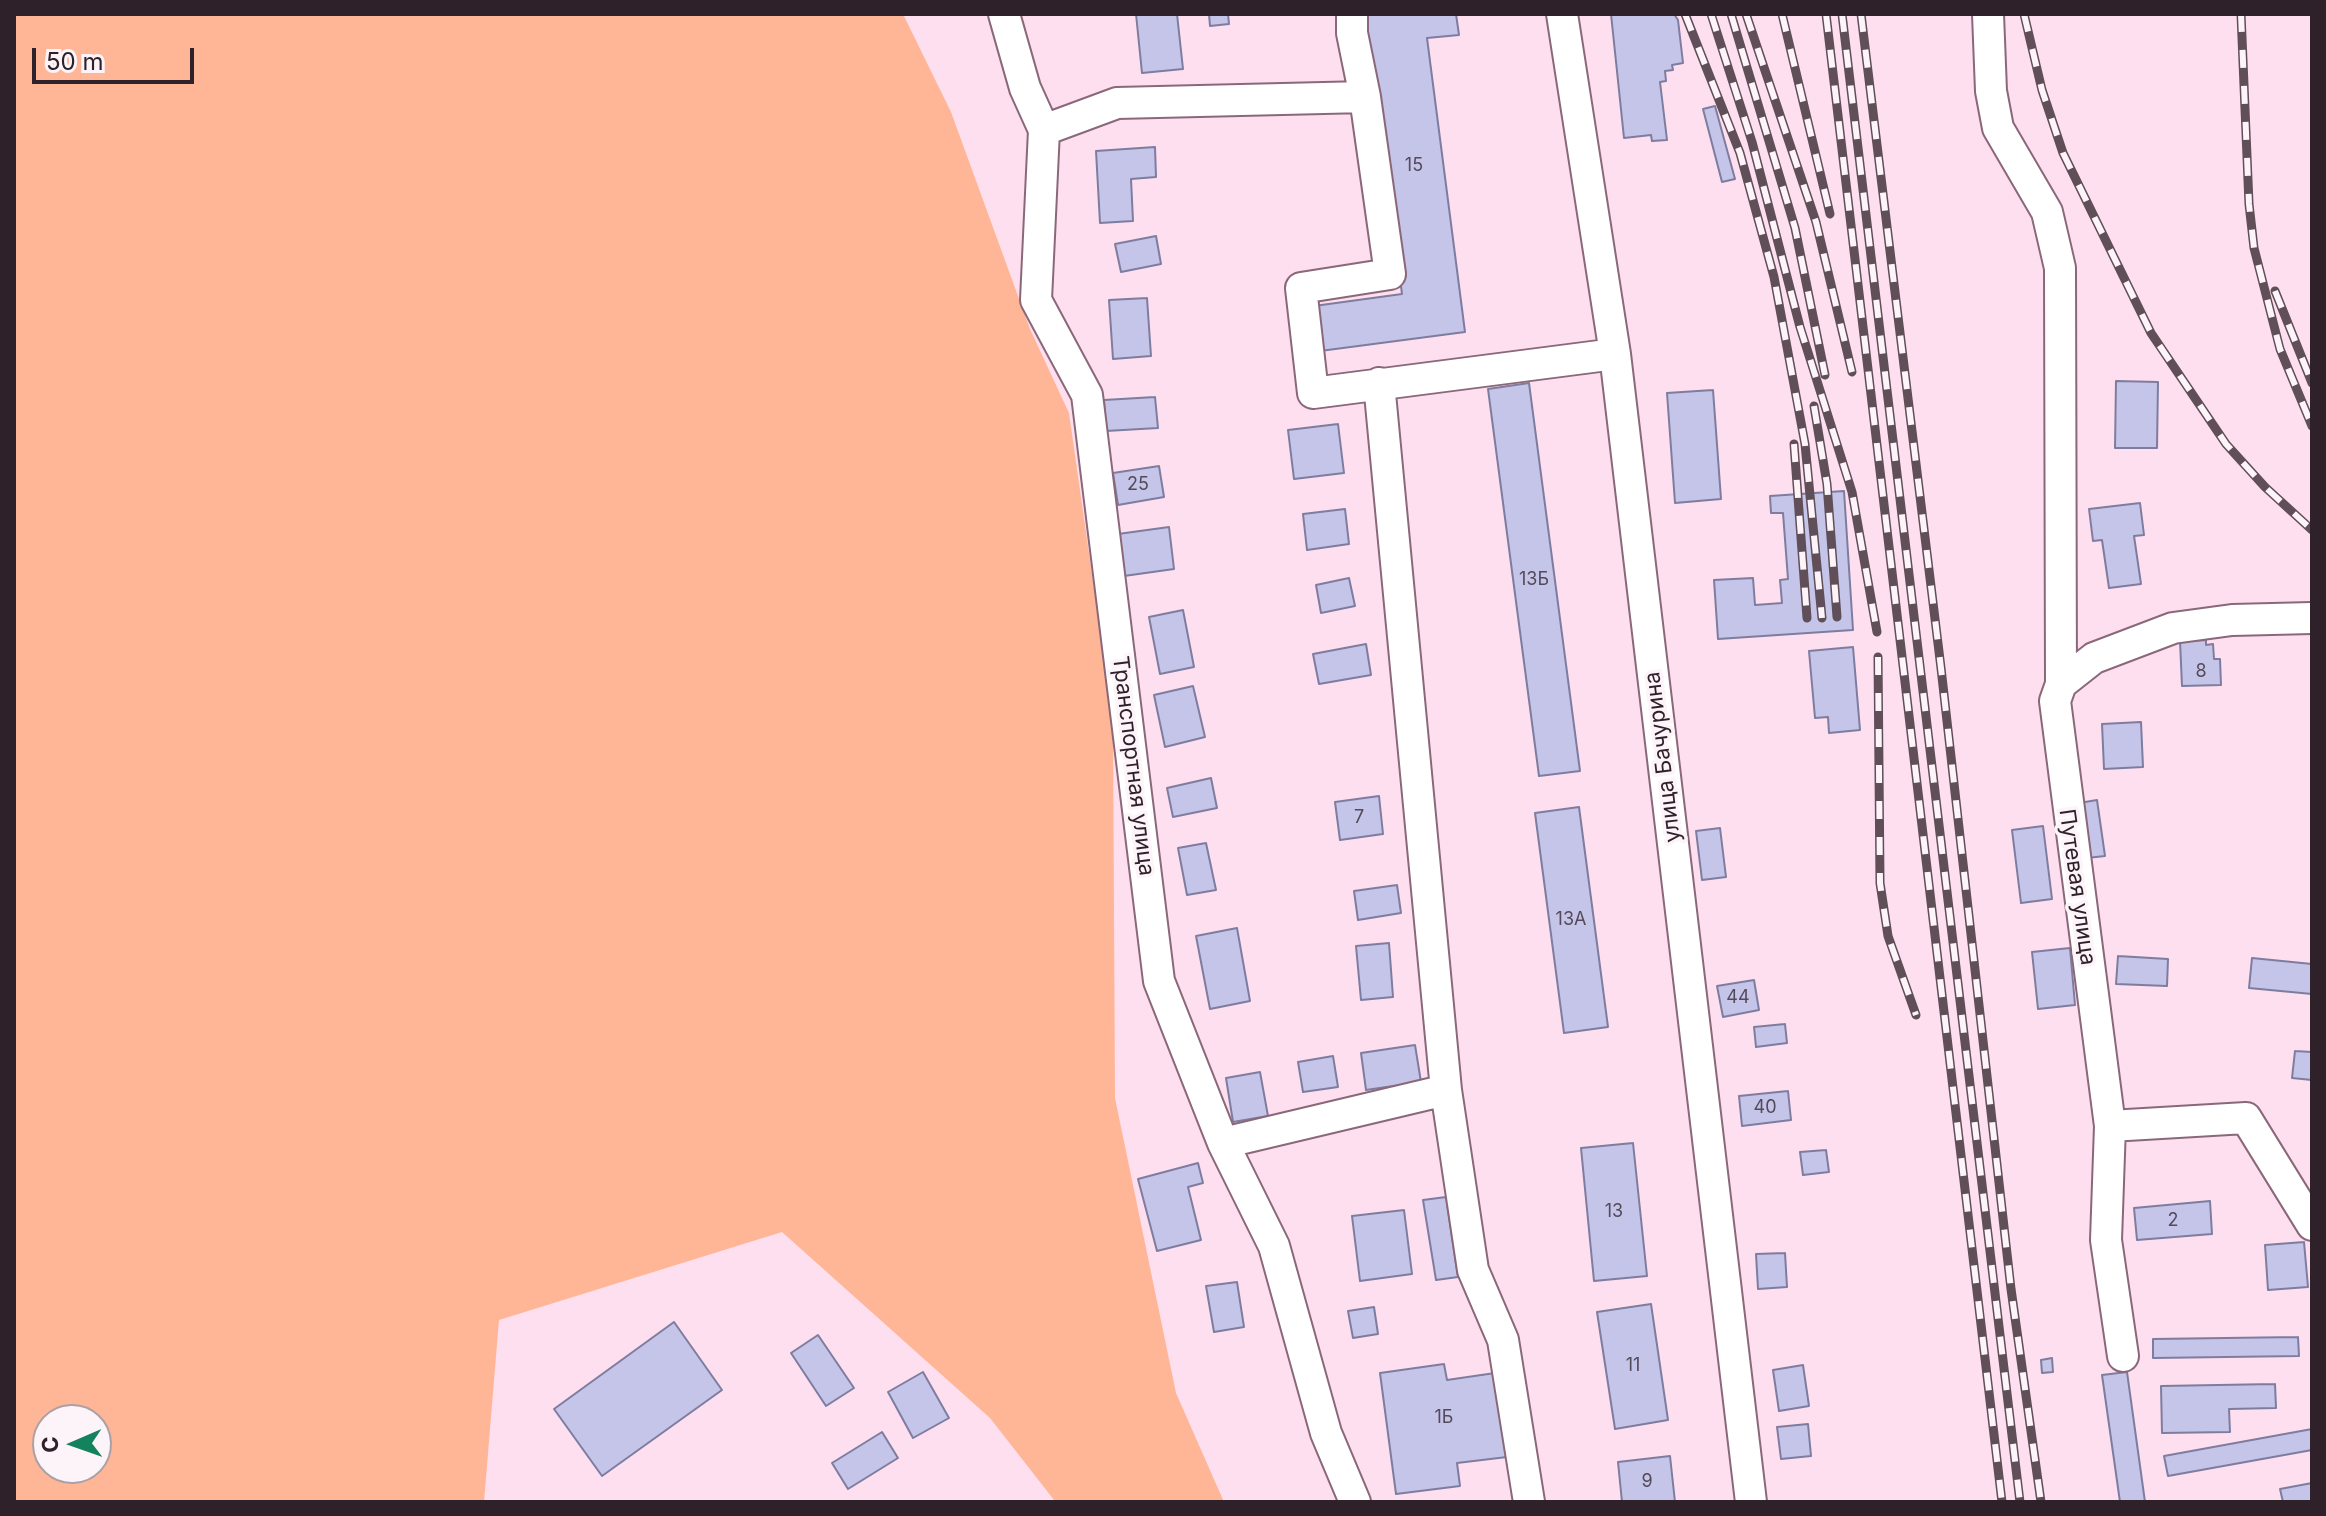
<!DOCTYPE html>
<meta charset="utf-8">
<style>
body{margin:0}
#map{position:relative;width:2326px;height:1516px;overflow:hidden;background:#fedfef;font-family:Inter,sans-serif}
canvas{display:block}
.frame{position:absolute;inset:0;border:16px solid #2f2129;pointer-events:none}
.north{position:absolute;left:32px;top:1404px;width:80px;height:80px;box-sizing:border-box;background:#fcf4f8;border:2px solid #aaa0a5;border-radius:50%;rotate:268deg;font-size:22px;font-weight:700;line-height:32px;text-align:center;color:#2f2129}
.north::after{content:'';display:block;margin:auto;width:28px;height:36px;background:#15825e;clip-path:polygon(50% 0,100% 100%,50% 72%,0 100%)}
.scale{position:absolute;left:32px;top:48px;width:162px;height:36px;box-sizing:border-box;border:4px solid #2f2129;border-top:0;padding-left:10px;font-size:24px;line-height:28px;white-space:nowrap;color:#2f2129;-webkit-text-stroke:6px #fcf4f8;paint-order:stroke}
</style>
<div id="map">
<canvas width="2326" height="1516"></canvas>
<div class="frame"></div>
<div class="north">С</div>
<div class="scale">50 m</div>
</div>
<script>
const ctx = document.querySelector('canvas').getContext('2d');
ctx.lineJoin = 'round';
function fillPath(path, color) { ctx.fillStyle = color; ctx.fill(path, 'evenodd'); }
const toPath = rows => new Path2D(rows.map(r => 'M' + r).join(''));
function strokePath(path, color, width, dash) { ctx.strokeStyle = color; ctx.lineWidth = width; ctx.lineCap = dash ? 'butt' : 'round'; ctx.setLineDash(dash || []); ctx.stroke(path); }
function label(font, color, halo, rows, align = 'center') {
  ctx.font = font + ' Inter,sans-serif'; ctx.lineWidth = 7; ctx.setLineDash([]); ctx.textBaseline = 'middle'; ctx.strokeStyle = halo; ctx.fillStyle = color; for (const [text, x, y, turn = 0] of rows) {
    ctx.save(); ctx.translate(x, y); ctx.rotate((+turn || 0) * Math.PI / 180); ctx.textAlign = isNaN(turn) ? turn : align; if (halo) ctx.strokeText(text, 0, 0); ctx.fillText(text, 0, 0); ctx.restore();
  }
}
fillPath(toPath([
 [14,14,903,14,951,112,1030,329,1069,413,1113,722,1115,1098,1176,1393,1224,1502,1054,1500,990,1418,782,1232,499,1320,484,1502,14,1502],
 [48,1420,96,1420,96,1468,48,1468]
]), '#feb697');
const building = toPath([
 [1136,14,1177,14,1183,69,1142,73,1136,14],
 [1209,14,1228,14,1229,24,1210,26,1209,14],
 [1362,14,1456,14,1459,35,1427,38,1465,332,1320,351,1314,306,1402,294,1369,38,1365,38,1362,14],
 [1611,14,1674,14,1678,20,1683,63,1672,65,1673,70,1665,71,1666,81,1660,82,1667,140,1652,141,1651,135,1624,138,1611,14],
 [1715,106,1735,179,1722,182,1703,109,1715,106],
 [1155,147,1156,177,1131,179,1133,221,1100,223,1096,151,1155,147],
 [1156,236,1161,264,1121,272,1115,244,1156,236],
 [1147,298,1151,356,1113,359,1109,300,1147,298],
 [2116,381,2158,382,2157,448,2115,448,2116,381],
 [1529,383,1580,771,1539,776,1488,389,1529,383],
 [1713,390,1721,499,1675,503,1667,393,1713,390],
 [1155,397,1158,428,1106,431,1104,400,1155,397],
 [1338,424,1344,473,1294,479,1288,430,1338,424],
 [1159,466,1164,497,1118,505,1113,473,1159,466],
 [1844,491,1853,630,1718,639,1714,580,1753,578,1755,605,1782,603,1780,580,1788,579,1783,513,1771,513,1770,496,1844,491],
 [2140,503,2144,535,2134,536,2141,584,2109,588,2102,540,2093,541,2089,509,2140,503],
 [1345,509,1349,544,1307,550,1303,514,1345,509],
 [1169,527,1174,569,1124,576,1118,534,1169,527],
 [1349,578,1355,606,1321,613,1316,585,1349,578],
 [1183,610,1194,667,1160,674,1149,617,1183,610],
 [2206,640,2206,645,2213,644,2214,659,2220,659,2221,685,2182,686,2180,641,2206,640],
 [1366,644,1371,675,1319,684,1313,654,1366,644],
 [1853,647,1860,730,1829,733,1828,717,1815,718,1809,651,1853,647],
 [1193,686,1205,737,1165,747,1154,695,1193,686],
 [2141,722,2143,767,2104,769,2102,724,2141,722],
 [1211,778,1217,808,1173,817,1167,788,1211,778],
 [1379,796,1383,834,1340,840,1335,802,1379,796],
 [2097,800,2105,856,2087,858,2079,803,2097,800],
 [1579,807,1608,1027,1564,1033,1535,813,1579,807],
 [2043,826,2052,899,2021,903,2012,830,2043,826],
 [1720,828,1726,877,1702,880,1696,831,1720,828],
 [1206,843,1216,890,1187,895,1178,848,1206,843],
 [1397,885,1401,913,1358,920,1354,891,1397,885],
 [1237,928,1250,1001,1210,1009,1196,936,1237,928],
 [1389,943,1393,997,1361,1000,1356,946,1389,943],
 [2070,948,2075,1005,2038,1009,2032,952,2070,948],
 [2118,956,2168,959,2167,986,2116,984,2118,956],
 [2252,958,2312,964,2312,994,2249,988,2252,958],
 [1754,980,1759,1010,1723,1017,1717,986,1754,980],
 [1785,1024,1787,1043,1756,1047,1754,1027,1785,1024],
 [1415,1045,1421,1082,1366,1090,1361,1053,1415,1045],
 [2295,1051,2312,1052,2312,1080,2292,1078,2295,1051],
 [1333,1056,1338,1087,1303,1092,1298,1062,1333,1056],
 [1260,1072,1268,1116,1233,1122,1226,1078,1260,1072],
 [1788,1091,1791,1120,1742,1126,1739,1096,1788,1091],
 [1633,1143,1647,1276,1594,1281,1581,1148,1633,1143],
 [1826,1150,1829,1172,1803,1175,1800,1152,1826,1150],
 [1198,1163,1203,1183,1188,1187,1201,1240,1157,1251,1138,1179,1198,1163],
 [1446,1197,1458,1277,1436,1280,1423,1200,1446,1197],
 [2210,1201,2212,1234,2137,1240,2134,1208,2210,1201],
 [1404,1210,1412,1274,1360,1281,1352,1216,1404,1210],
 [2304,1242,2308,1287,2268,1290,2265,1245,2304,1242],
 [1785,1253,1787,1287,1758,1289,1756,1254,1785,1253],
 [1237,1282,1244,1327,1214,1332,1206,1286,1237,1282],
 [1651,1304,1668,1420,1615,1429,1597,1312,1651,1304],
 [1374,1307,1378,1334,1353,1338,1348,1311,1374,1307],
 [674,1322,722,1390,602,1476,554,1409,674,1322],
 [818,1335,854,1388,826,1406,791,1353,818,1335],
 [2298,1337,2299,1356,2153,1358,2153,1339,2298,1337],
 [2052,1358,2053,1372,2042,1373,2041,1360,2052,1358],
 [1444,1364,1447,1380,1495,1373,1507,1457,1457,1463,1460,1486,1396,1494,1380,1373,1444,1364],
 [1803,1365,1809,1406,1779,1411,1773,1370,1803,1365],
 [923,1372,949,1418,913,1438,888,1392,923,1372],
 [2127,1372,2145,1502,2120,1502,2102,1375,2127,1372],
 [2275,1384,2276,1408,2229,1409,2230,1432,2162,1433,2161,1386,2275,1384],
 [1808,1424,1811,1456,1781,1459,1777,1427,1808,1424],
 [2312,1429,2312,1450,2168,1476,2164,1456,2312,1429],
 [882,1432,898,1458,848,1489,832,1463,882,1432],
 [1670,1456,1675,1502,1622,1502,1618,1462,1670,1456],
 [2312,1483,2312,1502,2283,1502,2280,1489,2312,1483]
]);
fillPath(building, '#c5c5ea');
strokePath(building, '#7e7d9f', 2);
const minor = toPath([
 [1004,14,1025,88,1044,130,1036,300,1087,395,1159,981,1223,1143,1274,1246,1326,1433,1355,1502],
 [1562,14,1615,354,1751,1502],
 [1988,14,1991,91,1998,128,2047,212,2060,268,2061,684],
 [1365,97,1390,274,1301,288,1313,393,1615,354],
 [1044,130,1117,103,1365,97,1352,33,1352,14],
 [1379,383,1446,1090,1473,1270,1503,1340,1529,1502],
 [2110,1126,2246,1118,2312,1225],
 [1223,1143,1446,1090],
 [2123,1356,2106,1240,2110,1126,2055,701,2061,684,2094,658,2173,628,2232,620,2312,618]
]);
strokePath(minor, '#8a687a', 34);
strokePath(minor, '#fff', 30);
const rail = toPath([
 [1685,14,1740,153,1774,277,1805,444,1822,618],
 [1711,14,1752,142,1800,327,1852,492,1877,632],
 [1731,14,1795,228,1825,375],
 [1746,14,1816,222,1852,372],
 [1782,14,1830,214],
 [1826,14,2002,1502],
 [1842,14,2020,1502],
 [1861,14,1941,668,2011,1289,2041,1502],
 [2024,14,2042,90,2063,153,2151,333,2226,444,2265,487,2312,530],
 [2241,14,2249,204,2254,248,2280,349,2312,426],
 [2275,291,2312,383],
 [1814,406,1827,484,1837,617],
 [1794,444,1807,618],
 [1878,657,1880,883,1888,936,1916,1015]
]);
strokePath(rail, '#604e58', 9);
strokePath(rail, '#fcf4f8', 6, [18]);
label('18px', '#544a59', null, [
 ["15",1414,166],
 ["25",1138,485],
 ["13Б",1534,580],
 ["8",2201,672],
 ["7",1359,818],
 ["13А",1571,920],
 ["44",1738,998],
 ["40",1765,1108],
 ["13",1614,1212],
 ["2",2173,1221],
 ["11",1633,1366],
 ["1Б",1444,1418],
 ["9",1647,1482]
]);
label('22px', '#2f2129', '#fcf4f8', [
 ["улица Бачурина",1663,757,-97],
 ["Транспортная улица",1133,766,83],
 ["Путевая улица",2077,887,82]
]);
</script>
